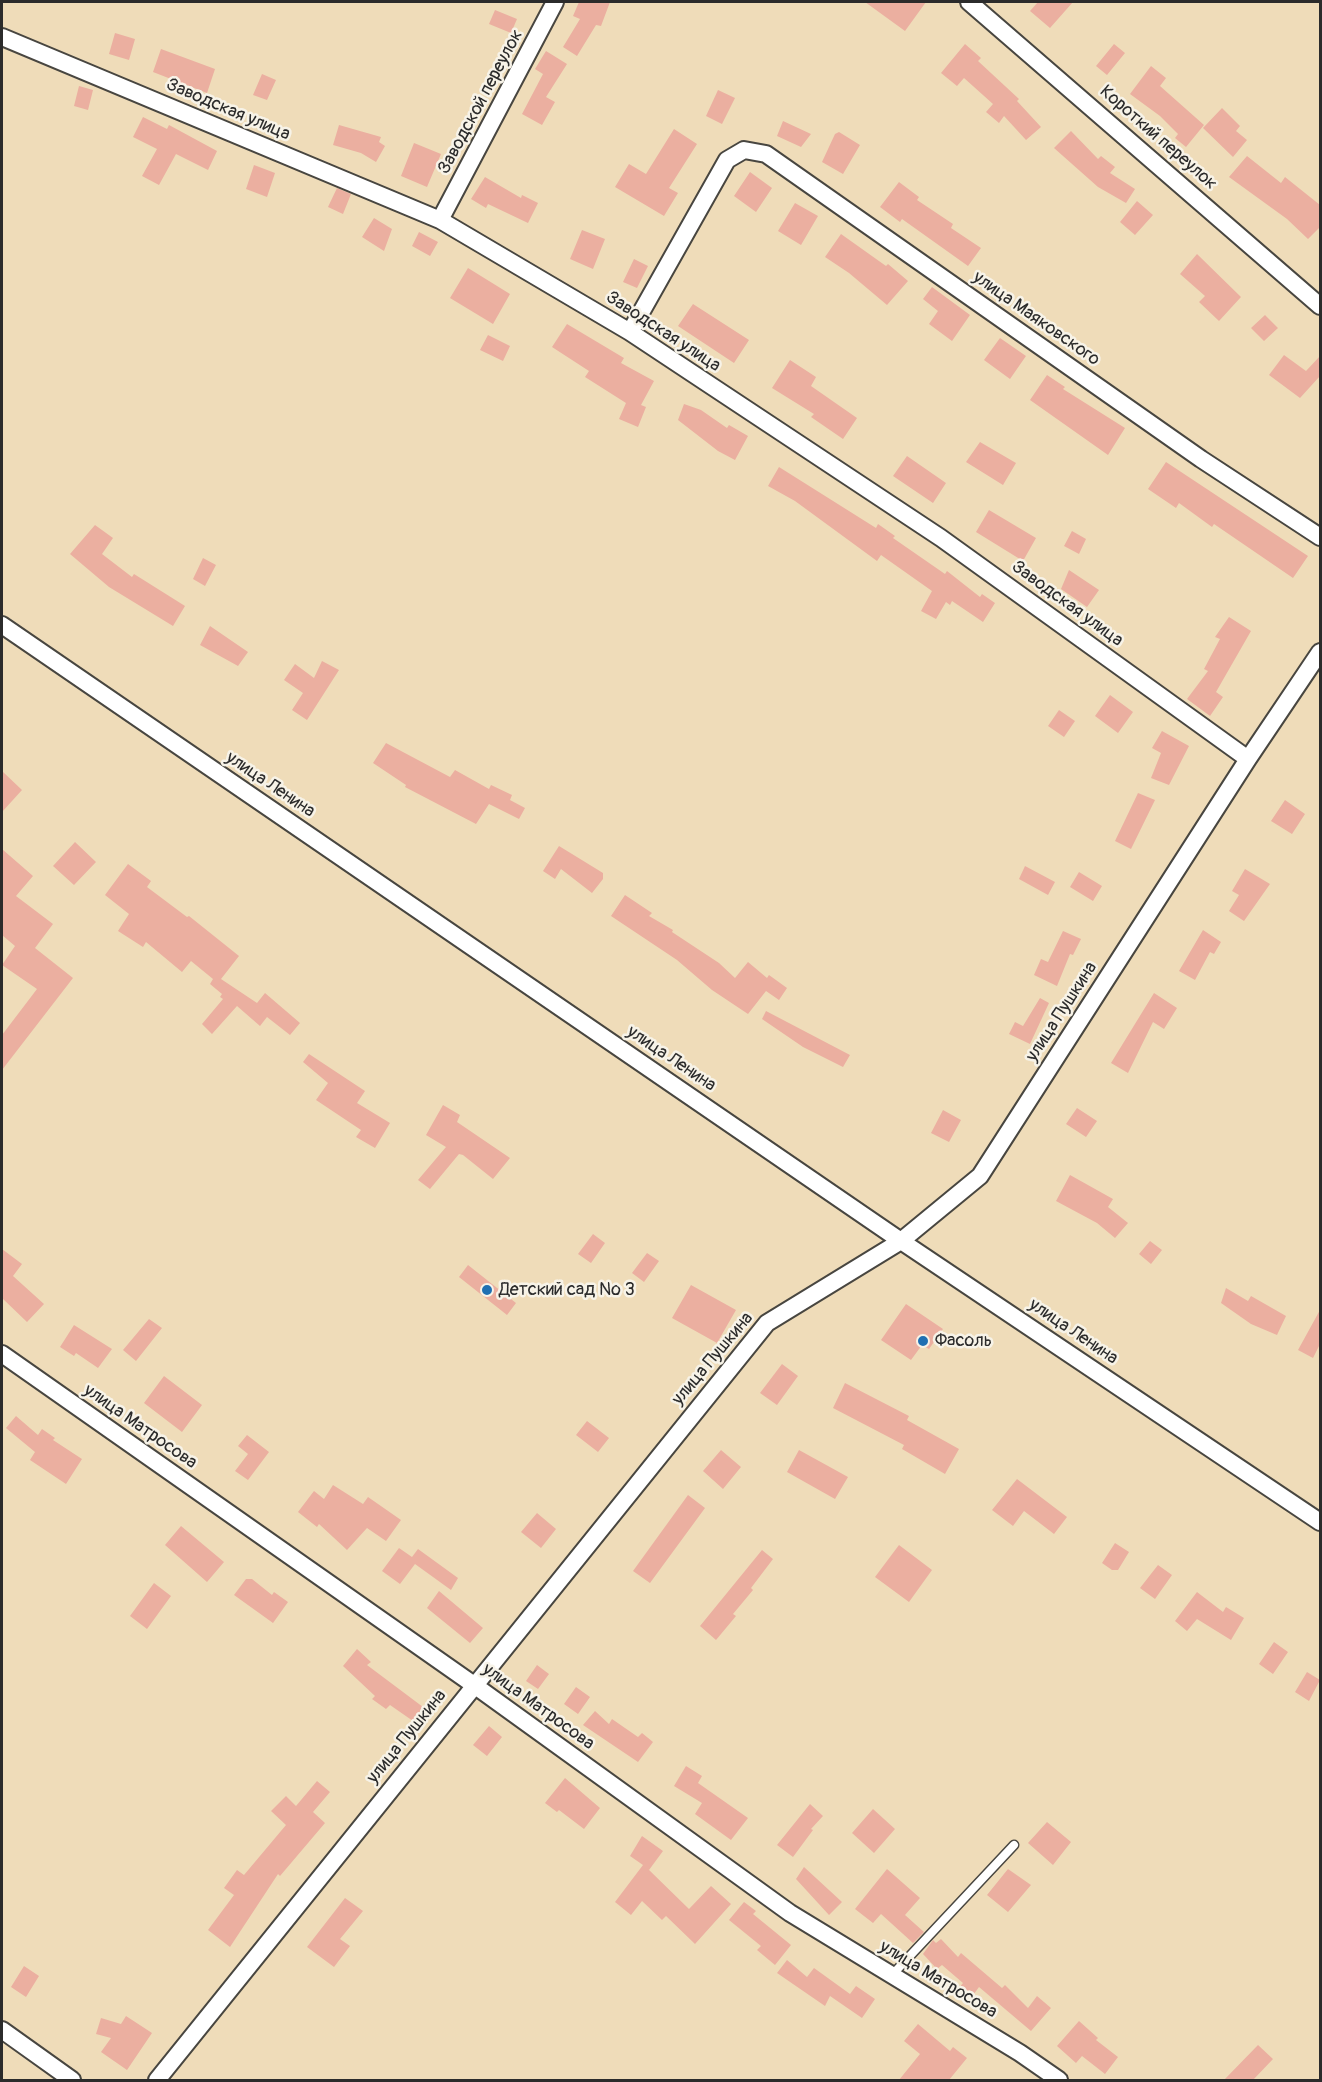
<!DOCTYPE html>
<meta charset="utf-8">
<style>
body{margin:0}
#map{position:relative;width:1322px;height:2082px;overflow:hidden;background:#efdcb9;font-family:Pangolin,sans-serif}
canvas{display:block}
.frame{position:absolute;inset:0;border:3px solid #2b2b2b;pointer-events:none}
</style>
<div id="map">
<canvas width="1322" height="2082"></canvas>
<div class="frame"></div>
</div>
<script>
const ctx = document.querySelector('canvas').getContext('2d');
ctx.lineJoin = 'round';
function fillPath(path, color) { ctx.fillStyle = color; ctx.fill(path, 'evenodd'); }
const toPath = rows => new Path2D(rows.map(r => 'M' + r).join(''));
function strokePath(path, color, width, dash) { ctx.strokeStyle = color; ctx.lineWidth = width; ctx.lineCap = dash ? 'butt' : 'round'; ctx.setLineDash(dash || []); ctx.stroke(path); }
function label(font, color, halo, rows, align = 'center') {
  ctx.font = font + ' Pangolin,sans-serif'; ctx.lineWidth = 5; ctx.setLineDash([]); ctx.textBaseline = 'middle'; ctx.strokeStyle = halo; ctx.fillStyle = color; for (const [text, x, y, turn = 0] of rows) {
    ctx.save(); ctx.translate(x, y); ctx.rotate((+turn || 0) * Math.PI / 180); ctx.textAlign = isNaN(turn) ? turn : align; if (halo) ctx.strokeText(text, 0, 0); ctx.fillText(text, 0, 0); ctx.restore();
  }
}
fillPath(toPath([
 [579,2,610,2,601,26,596,25,577,56,563,47,580,19,573,16],
 [865,2,926,2,905,31],
 [1038,2,1073,2,1050,28,1030,11],
 [495,10,517,19,511,33,489,24],
 [115,33,135,39,129,60,109,54],
 [965,44,981,58,978,61,1019,99,1017,101,1041,127,1026,140,1004,116,999,123,986,112,993,104,964,78,957,86,941,73],
 [1114,44,1125,53,1107,75,1096,66],
 [161,49,215,69,207,93,153,72],
 [546,51,567,64,546,97,555,102,542,125,522,114,543,74,535,69],
 [1151,66,1166,78,1160,86,1204,125,1186,147,1175,138,1178,134,1160,116,1130,94],
 [262,74,276,80,267,100,253,95],
 [79,86,93,90,88,110,74,106],
 [718,90,735,98,722,124,706,116],
 [1222,108,1240,126,1236,131,1247,140,1233,157,1203,128],
 [143,117,167,129,169,125,217,151,208,170,176,154,159,185,142,176,157,149,133,137],
 [783,121,811,134,801,147,777,136],
 [339,125,381,137,379,142,385,146,376,162,361,153,333,145],
 [674,129,697,144,669,188,678,193,664,216,615,187,629,164,646,174],
 [1071,131,1098,159,1101,156,1115,167,1110,173,1135,189,1126,203,1098,187,1054,148],
 [839,132,860,145,843,174,822,162,835,134],
 [414,143,441,154,427,187,401,176],
 [1247,156,1281,183,1285,177,1320,205,1320,227,1308,239,1287,219,1229,177],
 [254,165,275,173,267,197,246,189],
 [750,172,772,188,756,212,734,196],
 [485,177,521,198,522,195,538,203,528,223,488,204,486,208,471,199],
 [899,182,919,197,917,200,953,224,951,228,981,248,968,266,902,219,900,222,880,207],
 [337,188,351,194,343,214,328,207],
 [1137,201,1153,215,1135,235,1120,222],
 [795,203,818,216,801,245,778,231],
 [374,218,392,229,384,251,362,237],
 [582,230,605,239,593,269,570,259],
 [419,232,438,242,430,256,412,246],
 [841,234,886,266,888,264,908,281,887,305,849,273,825,257],
 [1197,254,1241,297,1219,321,1199,302,1205,296,1180,274],
 [634,259,648,266,637,288,623,282],
 [468,268,510,294,493,324,450,298],
 [932,287,970,315,952,341,929,324,938,311,923,299],
 [693,304,749,340,734,363,678,326],
 [1265,315,1278,328,1264,341,1251,328],
 [567,324,624,358,621,363,654,381,641,405,646,407,638,427,619,419,626,403,585,377,589,371,552,347],
 [488,335,510,346,503,361,480,350],
 [1000,338,1026,356,1010,379,984,360],
 [1284,355,1306,371,1320,356,1320,376,1300,398,1269,375],
 [790,360,816,377,811,386,857,418,843,439,811,417,814,414,772,388],
 [1047,375,1065,387,1063,389,1125,428,1108,455,1030,400],
 [684,404,701,410,727,428,729,425,748,436,735,460,718,451,678,420],
 [980,442,1016,463,1003,485,966,462],
 [907,456,946,483,933,503,893,476],
 [1166,462,1308,556,1293,578,1214,524,1212,527,1179,503,1176,508,1148,489],
 [779,467,876,528,878,524,895,536,893,538,945,574,947,571,980,597,982,594,995,603,983,622,952,601,950,605,946,602,936,619,921,611,932,591,881,555,877,561,795,501,768,486],
 [989,510,1036,538,1023,561,976,532],
 [95,525,113,538,102,554,132,577,134,574,185,606,173,626,109,587,70,554],
 [1072,531,1086,539,1079,554,1064,546],
 [203,558,216,565,205,586,193,579],
 [1069,570,1099,590,1087,607,1061,589],
 [1229,617,1251,631,1216,692,1223,697,1210,716,1187,699,1208,671,1204,669,1220,639,1215,637],
 [210,626,248,652,238,666,200,645],
 [322,661,339,670,307,720,292,710,303,693,284,680,295,664,314,678],
 [1110,695,1133,712,1118,733,1095,716],
 [1059,710,1075,721,1064,737,1048,726],
 [1162,731,1189,746,1169,785,1151,778,1161,753,1152,748],
 [386,743,450,777,455,770,489,789,491,785,512,795,510,800,525,808,519,819,489,804,476,824,405,787,406,785,373,763],
 [2,771,22,790,2,812],
 [1138,793,1155,800,1131,849,1115,841],
 [1285,800,1305,814,1292,834,1271,821],
 [75,842,96,862,74,885,53,866],
 [559,846,603,873,603,879,592,893,561,869,555,879,543,871],
 [2,849,33,876,16,896,53,924,35,948,73,978,2,1070,2,1035,37,989,2,965,15,946,2,935],
 [128,864,151,881,147,887,187,917,189,916,239,956,221,979,257,1003,265,993,300,1023,290,1035,267,1017,260,1026,237,1006,212,1034,202,1024,223,999,220,997,222,994,210,984,213,979,191,961,182,972,146,942,143,947,118,931,129,914,105,895],
 [1025,866,1055,882,1048,895,1019,879],
 [1245,869,1270,884,1244,921,1229,911,1239,895,1232,891],
 [1079,872,1102,886,1093,901,1070,887],
 [625,895,652,913,649,916,673,930,672,932,719,963,735,978,748,962,767,978,769,975,787,988,779,1000,766,991,748,1014,712,990,677,960,611,916],
 [1203,930,1221,942,1214,954,1210,952,1195,980,1179,971],
 [1063,931,1081,939,1073,955,1070,954,1057,986,1034,975,1041,959,1048,962],
 [1154,993,1177,1008,1164,1029,1153,1022,1128,1073,1111,1063],
 [1040,998,1049,1003,1030,1044,1009,1034,1015,1022,1023,1026],
 [766,1011,850,1055,843,1067,803,1047,762,1019],
 [309,1054,365,1091,357,1103,390,1123,375,1148,356,1137,361,1130,316,1100,328,1083,303,1062],
 [443,1105,460,1115,457,1122,510,1158,493,1179,463,1155,459,1154,430,1189,418,1180,446,1147,426,1135],
 [1077,1108,1097,1121,1086,1137,1066,1124],
 [943,1110,961,1120,949,1142,931,1133],
 [1070,1175,1113,1199,1108,1207,1128,1223,1115,1238,1097,1223,1056,1201],
 [593,1234,605,1243,591,1263,578,1254],
 [1150,1241,1162,1250,1151,1264,1139,1254],
 [2,1249,22,1264,13,1276,44,1304,27,1322,2,1298],
 [647,1253,659,1261,644,1282,632,1273],
 [468,1265,516,1303,507,1315,459,1277],
 [691,1285,736,1310,717,1343,672,1318],
 [1226,1288,1248,1301,1251,1296,1286,1316,1277,1335,1251,1324,1221,1303],
 [906,1304,943,1329,929,1349,922,1345,911,1360,881,1340],
 [1320,1310,1320,1344,1313,1358,1298,1350],
 [149,1319,162,1328,136,1361,123,1350],
 [74,1325,112,1349,98,1368,76,1353,74,1356,60,1347],
 [782,1364,798,1376,777,1405,760,1393],
 [164,1376,202,1405,182,1432,144,1403],
 [845,1383,909,1416,907,1420,959,1449,945,1474,902,1449,904,1445,833,1408],
 [16,1416,38,1435,42,1429,55,1438,53,1440,82,1459,66,1484,30,1460,35,1452,6,1428],
 [587,1421,609,1438,598,1452,576,1435],
 [247,1435,269,1452,248,1480,235,1471,248,1454,238,1446],
 [721,1450,741,1467,723,1489,703,1471],
 [799,1450,848,1477,835,1499,787,1472],
 [1017,1479,1067,1517,1054,1534,1024,1511,1013,1526,992,1510],
 [333,1485,363,1504,368,1497,401,1520,386,1541,367,1528,347,1550,319,1524,317,1527,298,1512,314,1491,324,1499],
 [688,1495,705,1508,650,1583,633,1571],
 [537,1513,556,1529,541,1548,521,1532],
 [181,1526,224,1562,207,1582,165,1545],
 [1115,1543,1129,1552,1118,1570,1112,1570,1102,1563],
 [899,1545,932,1570,909,1602,875,1577],
 [399,1548,412,1557,418,1549,458,1578,451,1590,415,1564,400,1584,382,1571],
 [762,1550,773,1559,751,1588,753,1590,733,1614,736,1616,716,1640,700,1626],
 [1158,1565,1172,1575,1155,1599,1140,1588],
 [246,1579,252,1579,272,1595,274,1592,288,1602,273,1623,234,1595],
 [154,1583,171,1596,147,1629,130,1616],
 [439,1591,483,1628,470,1643,427,1608],
 [1197,1592,1223,1612,1226,1607,1244,1618,1231,1640,1197,1619,1187,1631,1175,1621],
 [1274,1642,1288,1652,1273,1674,1259,1664],
 [357,1649,371,1662,367,1665,423,1707,413,1721,390,1705,386,1709,372,1699,375,1696,343,1666],
 [537,1665,549,1674,538,1689,526,1681],
 [1307,1672,1320,1680,1309,1701,1295,1692],
 [576,1687,590,1697,578,1714,564,1704],
 [595,1711,609,1724,612,1719,638,1737,642,1733,653,1742,638,1762,583,1725],
 [489,1726,502,1737,487,1756,473,1745],
 [686,1766,702,1776,698,1783,748,1818,731,1840,695,1814,702,1803,674,1786],
 [565,1778,600,1808,584,1829,559,1810,557,1812,545,1803],
 [317,1781,330,1792,313,1812,325,1823,280,1876,278,1874,230,1947,208,1930,234,1895,224,1888,237,1870,244,1875,286,1825,271,1811,286,1796,296,1806],
 [810,1804,823,1816,811,1829,813,1830,793,1857,777,1845],
 [873,1809,895,1829,874,1853,852,1833],
 [1047,1822,1071,1842,1053,1865,1028,1843],
 [642,1836,663,1851,649,1870,647,1868,689,1909,711,1886,731,1904,695,1944,666,1916,662,1920,642,1901,631,1915,615,1902,643,1865,630,1856],
 [804,1867,842,1902,829,1915,796,1879],
 [887,1869,920,1898,905,1915,924,1932,913,1943,881,1914,873,1923,855,1909],
 [1008,1869,1031,1885,1008,1912,987,1895],
 [345,1898,363,1911,340,1939,350,1946,334,1967,307,1947],
 [744,1902,756,1911,753,1914,791,1945,775,1965,757,1950,761,1946,729,1920],
 [941,1939,958,1957,961,1953,1002,1988,1005,1985,1028,2008,1037,1996,1051,2008,1031,2031,979,1987,971,1998,959,1988,963,1983,942,1965,937,1969,923,1954,933,1940,936,1943],
 [787,1960,807,1977,814,1968,850,1994,856,1986,875,1999,862,2018,830,1996,825,2006,777,1973],
 [24,1966,39,1976,26,1997,11,1987],
 [126,2016,152,2033,127,2070,101,2052,111,2038,96,2034,101,2018,121,2024],
 [1079,2021,1098,2038,1096,2040,1118,2057,1105,2074,1082,2056,1076,2063,1057,2046],
 [918,2024,950,2051,953,2047,967,2058,949,2080,899,2080,920,2054,904,2041],
 [1258,2045,1273,2059,1253,2080,1224,2080]
]), '#ebafa0');
const service = toPath([
 [892,1975,1014,1845]
]);
const minor = toPath([
 [969,2,1320,306],
 [2,37,440,220,630,332,941,538,1248,759],
 [440,220,555,2],
 [630,332,727,160,744,150,766,154,1201,459,1320,537],
 [2,625,901,1241,1320,1522],
 [2,1354,474,1685,790,1913,1020,2053,1059,2080],
 [2,2030,72,2080],
 [157,2080,767,1323,901,1241,980,1176,1248,759,1320,652]
]);
strokePath(service, '#484640', 11);
strokePath(minor, '#484640', 20);
strokePath(service, '#fff', 8);
strokePath(minor, '#fff', 16);
for (const [x, y, r, color] of [
 [487,1290,6,"#1f6fb2"],
 [923,1341,6,"#1f6fb2"]
]) { const dot = new Path2D(); dot.arc(x, y, r, 0, 2 * Math.PI); ctx.fillStyle = color; ctx.fill(dot); strokePath(dot, '#f7f3e8', 2); }
label('18px', '#2b2b2b', '#f7f3e8', [
 ["Заводской переулок",481,102,-62],
 ["Заводская улица",228,110,23],
 ["Короткий переулок",1158,138,41],
 ["улица Маяковского",1036,319,35],
 ["Заводская улица",663,332,33],
 ["Заводская улица",1067,604,36],
 ["улица Ленина",270,785,34],
 ["улица Пушкина",1062,1012,-57],
 ["улица Ленина",671,1059,34],
 ["улица Ленина",1073,1332,34],
 ["улица Пушкина",713,1359,-50],
 ["улица Матросова",140,1427,35],
 ["улица Матросова",538,1707,36],
 ["улица Пушкина",407,1737,-51],
 ["улица Матросова",938,1980,31]
]);
label('18px', '#2b2b2b', '#f7f3e8', [
 ["Детский сад № 3",499,1290],
 ["Фасоль",935,1341]
], 'left');
</script>
